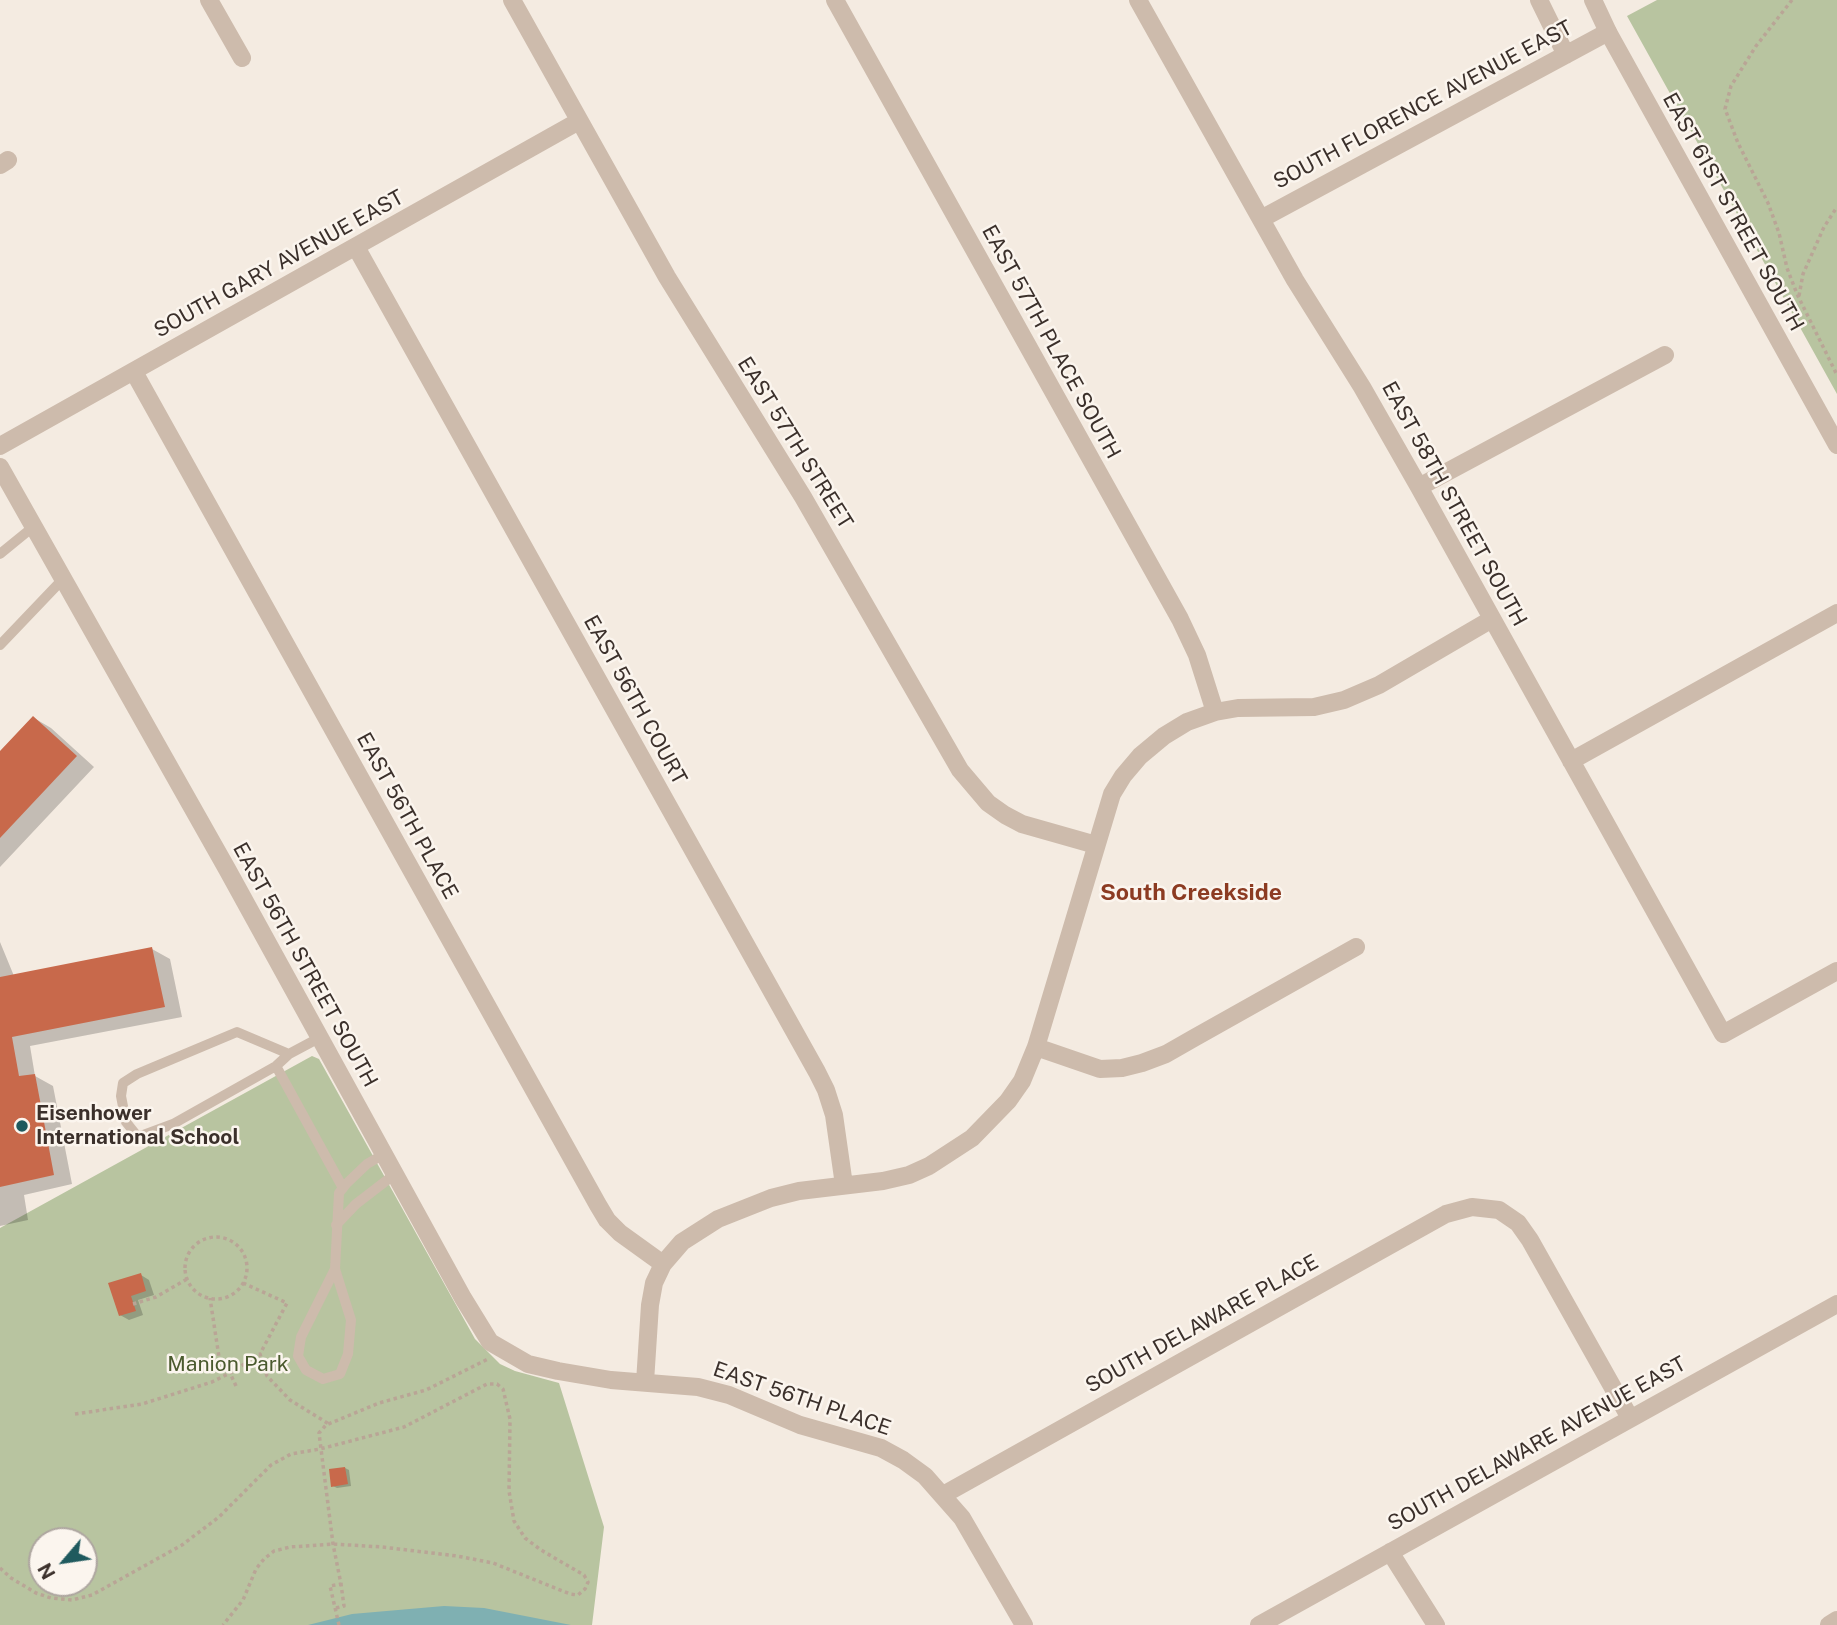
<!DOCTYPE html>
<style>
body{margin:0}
#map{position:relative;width:1837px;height:1625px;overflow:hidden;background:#f4ebe1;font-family:"Public Sans",sans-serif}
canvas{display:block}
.north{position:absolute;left:28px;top:1527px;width:70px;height:70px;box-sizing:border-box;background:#fbf5ee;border:2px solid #aea6a0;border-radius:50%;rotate:241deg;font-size:19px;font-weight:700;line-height:28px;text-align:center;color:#3b302b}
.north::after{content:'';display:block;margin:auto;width:24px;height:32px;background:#1f5a5e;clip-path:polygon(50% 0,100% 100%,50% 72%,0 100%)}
</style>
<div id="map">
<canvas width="1837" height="1625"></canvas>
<div class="north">N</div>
</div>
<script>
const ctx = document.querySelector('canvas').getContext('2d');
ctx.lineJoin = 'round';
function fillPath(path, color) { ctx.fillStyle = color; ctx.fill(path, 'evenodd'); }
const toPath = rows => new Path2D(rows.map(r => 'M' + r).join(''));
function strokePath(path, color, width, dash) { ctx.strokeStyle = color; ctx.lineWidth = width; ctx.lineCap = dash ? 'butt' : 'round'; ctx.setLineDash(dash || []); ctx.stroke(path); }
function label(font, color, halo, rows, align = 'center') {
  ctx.font = font + ' "Public Sans",sans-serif'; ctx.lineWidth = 5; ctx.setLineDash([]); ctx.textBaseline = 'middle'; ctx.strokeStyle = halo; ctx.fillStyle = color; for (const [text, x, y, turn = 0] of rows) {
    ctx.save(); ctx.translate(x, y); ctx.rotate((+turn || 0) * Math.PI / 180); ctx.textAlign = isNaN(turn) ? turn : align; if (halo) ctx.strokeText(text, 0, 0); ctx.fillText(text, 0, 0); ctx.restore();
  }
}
fillPath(toPath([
 [1657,0,1837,0,1837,394,1627,16],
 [312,1056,319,1059,475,1339,500,1364,515,1371,559,1383,604,1527,592,1625,0,1625,0,1228],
 [42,1541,84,1541,84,1583,42,1583]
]), '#b8c4a0');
fillPath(toPath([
 [444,1606,484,1608,571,1625,308,1625,352,1614]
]), '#7fb0b2');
fillPath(toPath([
 [34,718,51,728,94,767,0,867,0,754],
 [0,942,14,976,152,949,170,959,182,1017,30,1046,35,1076,53,1086,72,1184,24,1195,28,1220,0,1226],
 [141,1275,149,1280,154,1295,138,1300,143,1315,129,1320,120,1315],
 [345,1468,349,1470,351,1486,337,1488,333,1486]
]), '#0003');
fillPath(toPath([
 [33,716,77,756,0,838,0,751],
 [152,947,165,1007,12,1037,19,1076,35,1074,54,1175,0,1187,0,977],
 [141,1273,146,1291,131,1296,136,1311,119,1316,108,1283],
 [345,1467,348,1484,331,1487,329,1469]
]), '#c8694b');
strokePath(toPath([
 [1792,0,1756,46,1731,86,1725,109,1738,143,1768,203,1779,233,1787,268,1797,294,1837,375],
 [1799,296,1803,274,1824,227,1837,207],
 '185 1268a31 31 0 1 1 62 0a31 31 0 1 1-62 0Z',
 [243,1283,287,1303,260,1354],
 [133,1304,156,1297,187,1279],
 [236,1386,230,1373,260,1354,267,1376,290,1400,329,1424],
 [75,1414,142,1404,212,1382,230,1373,219,1357,210,1298],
 [0,1568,11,1578,36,1593,51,1598,72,1600,92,1595,182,1545,219,1517,271,1465,291,1454,320,1449,404,1427,487,1384,497,1384,503,1389,510,1419,509,1491,514,1521,525,1538,541,1550,584,1575,588,1582,585,1589,578,1595,570,1594,493,1563,457,1556,382,1547,333,1544,290,1547,274,1551,264,1559,256,1569,243,1600,223,1625],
 [336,1608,344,1606,341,1584],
 [339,1625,330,1586,341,1584,333,1544,319,1433,326,1425,379,1403,426,1390,488,1359]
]), '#b9a596', 3.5, [3.5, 3.5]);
strokePath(toPath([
 [0,554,33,527],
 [0,645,63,579],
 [289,1054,237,1032,137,1074,123,1083,121,1096,126,1122,138,1137,173,1124,276,1066,289,1054,319,1038],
 [276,1066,343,1188],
 [336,1225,356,1204,395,1174],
 [335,1269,301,1337,298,1356,306,1370,323,1379,340,1374,348,1354,351,1320,335,1269,339,1193,346,1184,367,1164,384,1154]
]), '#cdbbac', 10);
strokePath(toPath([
 [209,0,242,58],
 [512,0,667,277,803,497,960,770,988,803,1005,815,1022,824,1096,845],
 [835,0,1180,619,1197,655,1215,712],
 [1138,0,1295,280,1362,387,1419,487,1723,1034,1837,971],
 [1539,0,1566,55],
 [0,165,8,160],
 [1261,219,1608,32],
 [356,247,817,1072,826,1090,834,1115,844,1185],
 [134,372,598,1205,607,1220,620,1233,663,1264],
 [0,446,579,121],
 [0,467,227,869,463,1298,490,1342,528,1364,558,1371,611,1380,698,1387,729,1395,800,1425,881,1448,903,1460,925,1476,962,1518,1024,1625],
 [1419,487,1665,355],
 [1571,761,1837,613],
 [1036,1047,1100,1069,1122,1068,1142,1063,1166,1054,1194,1038,1356,947],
 [645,1382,650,1305,654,1283,663,1264,682,1242,718,1219,771,1198,799,1191,883,1181,909,1175,929,1166,972,1138,1008,1101,1022,1081,1036,1047,1112,794,1123,776,1140,756,1164,736,1187,722,1215,712,1238,708,1314,707,1344,700,1379,685,1492,619],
 [943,1495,1446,1214,1472,1207,1499,1210,1518,1223,1530,1240,1630,1418],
 [1390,1552,1436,1625],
 [1259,1625,1837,1304],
 [1829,1625,1837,1620]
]), '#cdbbac', 18);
strokePath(toPath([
 [1593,0,1608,32,1837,445]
]), '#cdbbac', 18);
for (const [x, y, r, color] of [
 [22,1126,7,"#1f5a5e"]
]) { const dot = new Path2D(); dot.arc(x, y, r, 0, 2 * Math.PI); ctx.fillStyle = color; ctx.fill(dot); strokePath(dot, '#fbf5ee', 2.5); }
label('21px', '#3b302b', '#fbf5ee', [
 ["SOUTH FLORENCE AVENUE EAST",1423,105,-28],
 ["EAST 61ST STREET SOUTH",1733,212,61],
 ["SOUTH GARY AVENUE EAST",279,264,-29],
 ["EAST 57TH PLACE SOUTH",1051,342,61],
 ["EAST 57TH STREET",795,443,58],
 ["EAST 58TH STREET SOUTH",1454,504,61],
 ["EAST 56TH COURT",635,700,61],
 ["EAST 56TH PLACE",407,816,61],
 ["EAST 56TH STREET SOUTH",305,965,61],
 ["SOUTH DELAWARE PLACE",1202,1324,-29],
 ["EAST 56TH PLACE",802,1399,19],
 ["SOUTH DELAWARE AVENUE EAST",1537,1444,-29]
]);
label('bold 21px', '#3b302b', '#fbf5ee', [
 ["Eisenhower",36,1114],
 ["International School",36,1138]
], 'left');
label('21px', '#4a5a2e', '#fbf5ee', [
 ["Manion Park",228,1365]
]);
label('bold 23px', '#8c3b22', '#fbf5ee', [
 ["South Creekside",1191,893]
]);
</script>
